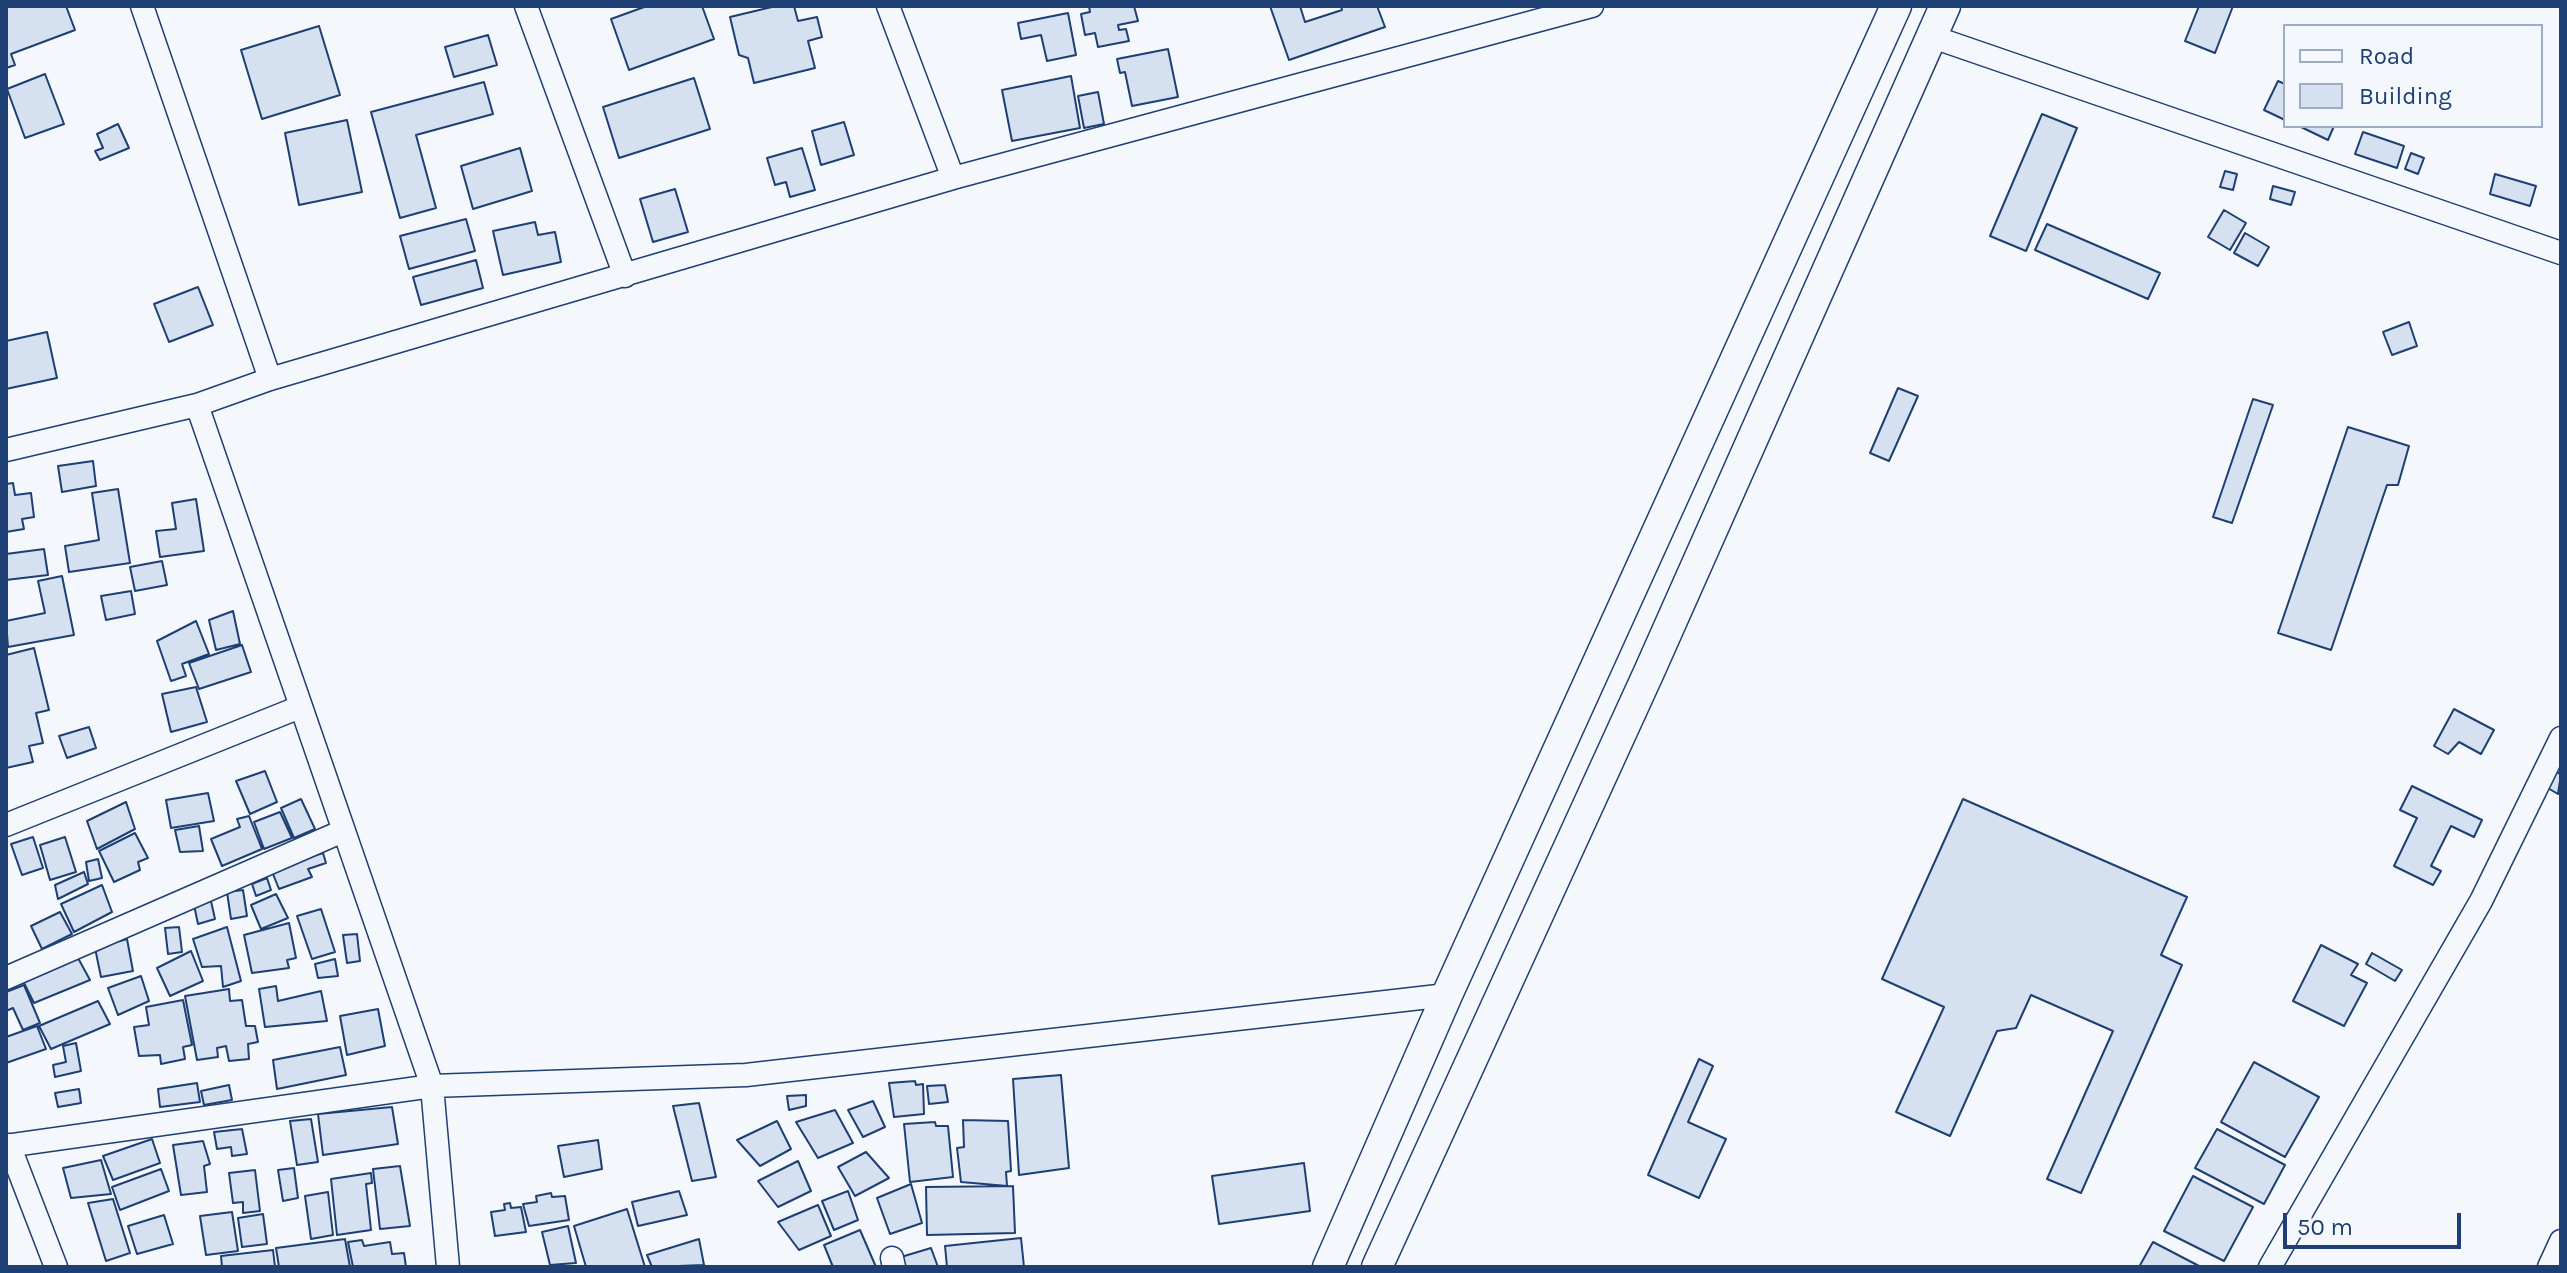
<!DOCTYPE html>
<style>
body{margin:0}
#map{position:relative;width:2567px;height:1273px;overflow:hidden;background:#f4f7fb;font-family:Karla,sans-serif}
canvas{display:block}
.frame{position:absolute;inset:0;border:8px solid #1d3f73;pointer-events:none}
.legend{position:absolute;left:2283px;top:24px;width:260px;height:104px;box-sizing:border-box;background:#f4f7fb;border:2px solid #9eadc5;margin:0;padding:10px 14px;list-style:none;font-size:24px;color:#1d3f73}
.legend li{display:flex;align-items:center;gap:16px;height:40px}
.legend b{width:40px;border:2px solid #9eadc5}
.scale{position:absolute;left:2283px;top:1213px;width:178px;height:36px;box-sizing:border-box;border:4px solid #1d3f73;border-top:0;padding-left:10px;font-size:24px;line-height:28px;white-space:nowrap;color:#1d3f73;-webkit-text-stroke:6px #f4f7fb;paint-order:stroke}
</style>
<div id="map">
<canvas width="2567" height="1273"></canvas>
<div class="frame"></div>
<ul class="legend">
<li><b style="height:10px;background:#f4f7fb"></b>Road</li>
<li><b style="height:22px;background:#d5e0f0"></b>Building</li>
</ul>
<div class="scale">50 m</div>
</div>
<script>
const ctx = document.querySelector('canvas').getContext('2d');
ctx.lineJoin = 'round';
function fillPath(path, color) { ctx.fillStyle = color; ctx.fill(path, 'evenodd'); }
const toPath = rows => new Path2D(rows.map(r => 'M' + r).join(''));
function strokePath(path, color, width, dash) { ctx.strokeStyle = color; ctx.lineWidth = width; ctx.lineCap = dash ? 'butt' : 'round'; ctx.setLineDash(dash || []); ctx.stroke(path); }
const building = toPath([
 [6,6,66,6,75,30,11,54,15,65,6,68,6,6],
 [647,6,702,6,714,39,629,70,611,19,647,6],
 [776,6,794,6,798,21,817,17,822,37,808,41,815,68,754,83,748,58,739,55,730,17,776,6],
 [1089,6,1134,6,1138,21,1118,25,1119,30,1126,29,1129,41,1098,47,1095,33,1085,35,1081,14,1090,12,1089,6],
 [1270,6,1300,6,1305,22,1342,10,1341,6,1377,6,1385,27,1289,60,1270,6],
 [2199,6,2233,6,2215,53,2185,41,2199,6],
 [1068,13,1076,55,1047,61,1041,35,1021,39,1018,23,1068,13],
 [319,26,340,95,262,119,241,50,319,26],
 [488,35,497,65,454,77,445,47,488,35],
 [1168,49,1178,97,1132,106,1125,72,1120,73,1117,59,1168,49],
 [45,74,64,124,25,138,7,89,45,74],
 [1071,76,1080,128,1012,141,1002,90,1071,76],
 [694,78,710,129,619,158,603,107,694,78],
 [2278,81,2285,84,2285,120,2264,110,2278,81],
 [484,82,493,114,416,135,436,208,400,218,371,112,484,82],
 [1098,92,1104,124,1084,128,1078,96,1098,92],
 [2042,114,2077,128,2026,251,1990,236,2042,114],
 [347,120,362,192,299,205,285,133,347,120],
 [844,122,854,155,821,165,812,131,844,122],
 [118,124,129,148,100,160,95,151,103,148,97,134,118,124],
 [2299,126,2334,126,2328,140,2299,126],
 [2363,132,2404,146,2397,168,2355,154,2363,132],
 [520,148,532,191,473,209,461,166,520,148],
 [802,148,815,190,790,197,786,182,775,185,767,158,802,148],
 [2411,153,2424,158,2418,174,2405,169,2411,153],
 [2225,171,2237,174,2233,190,2220,187,2225,171],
 [2495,174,2536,186,2530,206,2490,194,2495,174],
 [2273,186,2295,192,2291,205,2270,199,2273,186],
 [675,189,688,232,653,242,640,199,675,189],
 [2224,210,2246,223,2230,250,2208,237,2224,210],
 [466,219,475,251,409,269,400,236,466,219],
 [535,222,538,235,555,232,561,262,503,275,493,231,535,222],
 [2047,224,2160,273,2148,299,2035,250,2047,224],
 [2245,233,2269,247,2258,266,2234,253,2245,233],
 [476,260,483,288,421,305,413,277,476,260],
 [198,287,213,325,169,342,154,304,198,287],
 [2409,322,2417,346,2392,355,2383,332,2409,322],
 [47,332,57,378,6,389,6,341,47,332],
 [1898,388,1918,396,1889,461,1870,453,1898,388],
 [2253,399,2273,405,2232,523,2213,517,2253,399],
 [2348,427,2409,446,2398,485,2387,485,2331,650,2278,633,2348,427],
 [93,461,96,486,62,492,58,466,93,461],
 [13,483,15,495,31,493,34,517,22,519,24,529,6,532,6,484,13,483],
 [118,489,130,563,69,572,65,546,99,540,92,493,118,489],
 [196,499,204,551,160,557,156,531,176,529,172,503,196,499],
 [44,549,48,575,6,580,6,554,44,549],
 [162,561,167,585,135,591,130,567,162,561],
 [62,576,74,635,8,647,6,621,45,613,38,581,62,576],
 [131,591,135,614,106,620,101,596,131,591],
 [233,611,240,644,216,650,209,620,233,611],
 [196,621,209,654,182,664,186,676,171,681,157,641,196,621],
 [242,645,251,672,199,689,189,663,242,645],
 [34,648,49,710,36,713,43,743,29,746,33,762,6,768,6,655,34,648],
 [196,687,207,722,171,732,162,694,196,687],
 [2454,709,2494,730,2481,754,2459,742,2448,754,2434,746,2454,709],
 [89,727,96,748,67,758,59,736,89,727],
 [265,771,277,802,250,814,236,781,265,771],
 [2554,771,2561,774,2558,794,2546,787,2554,771],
 [2412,786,2482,820,2474,837,2451,826,2431,866,2441,871,2433,885,2394,866,2417,818,2400,810,2412,786],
 [208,793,214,821,171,828,166,800,208,793],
 [301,799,315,829,294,838,281,808,301,799],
 [1963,799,2187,897,2161,955,2182,965,2081,1193,2047,1179,2113,1031,2031,995,2016,1028,1997,1031,1950,1136,1896,1112,1944,1007,1882,979,1963,799],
 [126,802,135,829,97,849,87,821,126,802],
 [280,812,292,838,264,849,254,822,280,812],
 [249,816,262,849,222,866,211,839,240,827,237,819,249,816],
 [199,826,203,851,180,852,175,830,199,826],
 [135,833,148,858,138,862,140,870,114,882,99,851,135,833],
 [33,837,43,868,22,875,11,844,33,837],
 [65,837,76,872,50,880,40,845,65,837],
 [323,853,326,863,308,869,312,877,279,889,271,869,323,853],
 [98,859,102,878,89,881,86,862,98,859],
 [84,872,88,884,58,899,55,885,84,872],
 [267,878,271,890,256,896,252,884,267,878],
 [102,885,112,912,74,932,61,904,102,885],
 [243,890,247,916,231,919,227,892,243,890],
 [276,894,288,918,261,929,251,905,276,894],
 [211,901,215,919,198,924,194,905,211,901],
 [321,909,335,952,312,959,297,916,321,909],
 [60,912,72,934,42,949,31,926,60,912],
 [289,923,296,958,287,960,289,968,252,973,244,935,289,923],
 [179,927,182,952,168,954,165,928,179,927],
 [227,927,241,981,223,987,221,966,202,967,193,939,227,927],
 [357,934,360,961,347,963,343,935,357,934],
 [127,939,133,971,101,977,95,948,127,939],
 [2321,945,2358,964,2351,975,2367,983,2344,1026,2293,1001,2321,945],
 [191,951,203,981,170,996,157,968,191,951],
 [2372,953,2402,970,2395,981,2366,964,2372,953],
 [78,958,90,980,34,1003,21,977,78,958],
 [335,959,338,976,318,978,315,964,335,959],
 [141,976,149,1001,118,1015,108,988,141,976],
 [24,985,40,1023,23,1030,13,1008,6,1011,6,992,24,985],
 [276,986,278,1001,321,991,327,1021,265,1027,259,989,276,986],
 [229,989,230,1001,242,1000,246,1026,255,1026,258,1042,248,1044,249,1059,229,1061,226,1046,217,1048,218,1057,197,1060,185,996,229,989],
 [183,1000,192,1045,183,1047,185,1059,161,1064,160,1055,139,1056,134,1027,149,1025,146,1007,183,1000],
 [98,1001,110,1024,51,1049,39,1026,98,1001],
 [378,1009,385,1046,347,1055,340,1016,378,1009],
 [37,1026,46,1049,6,1063,6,1037,37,1026],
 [76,1043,81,1071,55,1077,53,1065,66,1062,63,1046,76,1043],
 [340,1047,346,1075,277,1089,273,1060,340,1047],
 [1699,1059,1713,1066,1688,1122,1726,1139,1699,1198,1648,1175,1699,1059],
 [2254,1062,2319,1097,2285,1157,2221,1122,2254,1062],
 [1061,1075,1069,1168,1019,1175,1013,1079,1061,1075],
 [915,1081,916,1085,923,1084,924,1114,894,1117,889,1083,915,1081],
 [197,1083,200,1102,160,1107,158,1089,197,1083],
 [229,1085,232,1100,204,1105,201,1091,229,1085],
 [945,1085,948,1102,929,1104,927,1086,945,1085],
 [79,1089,81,1103,58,1107,55,1093,79,1089],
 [806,1095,806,1106,789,1110,787,1096,806,1095],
 [873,1101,885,1127,863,1137,848,1110,873,1101],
 [699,1103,716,1177,692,1181,673,1106,699,1103],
 [392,1107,398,1144,323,1155,318,1114,392,1107],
 [835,1110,853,1143,818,1158,796,1122,835,1110],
 [311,1119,318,1162,297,1165,290,1121,311,1119],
 [963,1120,1008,1121,1011,1171,1006,1172,1007,1186,961,1182,957,1148,964,1147,963,1120],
 [777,1121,791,1149,760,1166,737,1140,777,1121],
 [935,1122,936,1126,948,1126,953,1177,910,1182,904,1124,935,1122],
 [242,1129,247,1154,232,1156,231,1147,217,1149,214,1132,242,1129],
 [2217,1129,2285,1165,2264,1204,2195,1168,2217,1129],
 [152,1139,160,1163,113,1180,103,1156,152,1139],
 [598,1140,602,1169,564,1177,558,1146,598,1140],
 [203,1141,210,1164,204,1166,207,1192,181,1195,173,1145,203,1141],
 [866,1152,889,1178,855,1196,838,1167,866,1152],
 [101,1160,111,1194,71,1198,63,1168,101,1160],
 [798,1161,811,1191,778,1207,758,1181,798,1161],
 [1304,1163,1310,1211,1219,1224,1212,1176,1304,1163],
 [400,1166,410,1226,380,1229,373,1169,400,1166],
 [294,1168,298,1198,283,1201,278,1170,294,1168],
 [161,1169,169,1191,120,1210,112,1187,161,1169],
 [255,1170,260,1211,243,1213,243,1202,233,1203,229,1173,255,1170],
 [371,1173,372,1183,366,1184,371,1230,337,1235,331,1179,371,1173],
 [2193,1176,2253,1207,2224,1261,2164,1231,2193,1176],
 [911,1184,922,1223,890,1234,877,1198,911,1184],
 [1013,1186,1015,1233,927,1235,926,1187,1013,1186],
 [679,1191,687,1215,638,1226,632,1202,679,1191],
 [848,1191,858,1220,834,1230,822,1201,848,1191],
 [328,1192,333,1235,311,1239,305,1196,328,1192],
 [551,1193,552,1197,565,1196,569,1220,529,1226,523,1204,537,1202,536,1196,551,1193],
 [113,1199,130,1253,106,1261,88,1203,113,1199],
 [510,1203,511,1208,521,1207,526,1232,495,1236,491,1212,505,1210,504,1204,510,1203],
 [818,1205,831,1236,799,1250,778,1222,818,1205],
 [627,1209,645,1267,586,1267,574,1226,627,1209],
 [232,1212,238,1251,206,1255,200,1216,232,1212],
 [263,1214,267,1244,242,1247,238,1218,263,1214],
 [164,1215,173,1244,137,1254,128,1226,164,1215],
 [568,1226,576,1263,550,1265,542,1232,568,1226],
 [860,1230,876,1267,833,1267,824,1245,860,1230],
 [1021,1238,1024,1267,947,1267,945,1246,1021,1238],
 [345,1239,350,1267,279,1267,276,1248,345,1239],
 [699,1239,704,1265,652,1267,647,1255,699,1239],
 [362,1240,364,1246,390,1242,392,1254,404,1253,406,1267,353,1267,348,1242,362,1240],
 [2153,1242,2201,1267,2139,1267,2153,1242],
 [931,1248,938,1267,904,1267,901,1257,931,1248],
 [273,1250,275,1267,222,1267,221,1256,273,1250]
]);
fillPath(building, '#d5e0f0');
strokePath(building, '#1d3f73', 2);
const minor = toPath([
 [142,6,270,379],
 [526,6,625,276],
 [888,6,953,178],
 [1930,36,2561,253],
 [197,405,432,1086,448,1267],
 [6,450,197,405,270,379,953,178,1592,6],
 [6,825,300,707],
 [6,978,343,831],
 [9,1145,56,1267],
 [6,1146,432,1086,746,1075,1447,995],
 [892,1258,894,1267],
 [2270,1267,2481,901,2561,738],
 [2549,1267,2561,1241]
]);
const secondary = toPath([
 [1328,1267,1447,995,1896,6],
 [1377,1267,1649,672,1945,6]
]);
strokePath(minor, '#1d3f73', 25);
strokePath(secondary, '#1d3f73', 33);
strokePath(minor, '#f4f7fb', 22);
strokePath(secondary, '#f4f7fb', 30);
</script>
